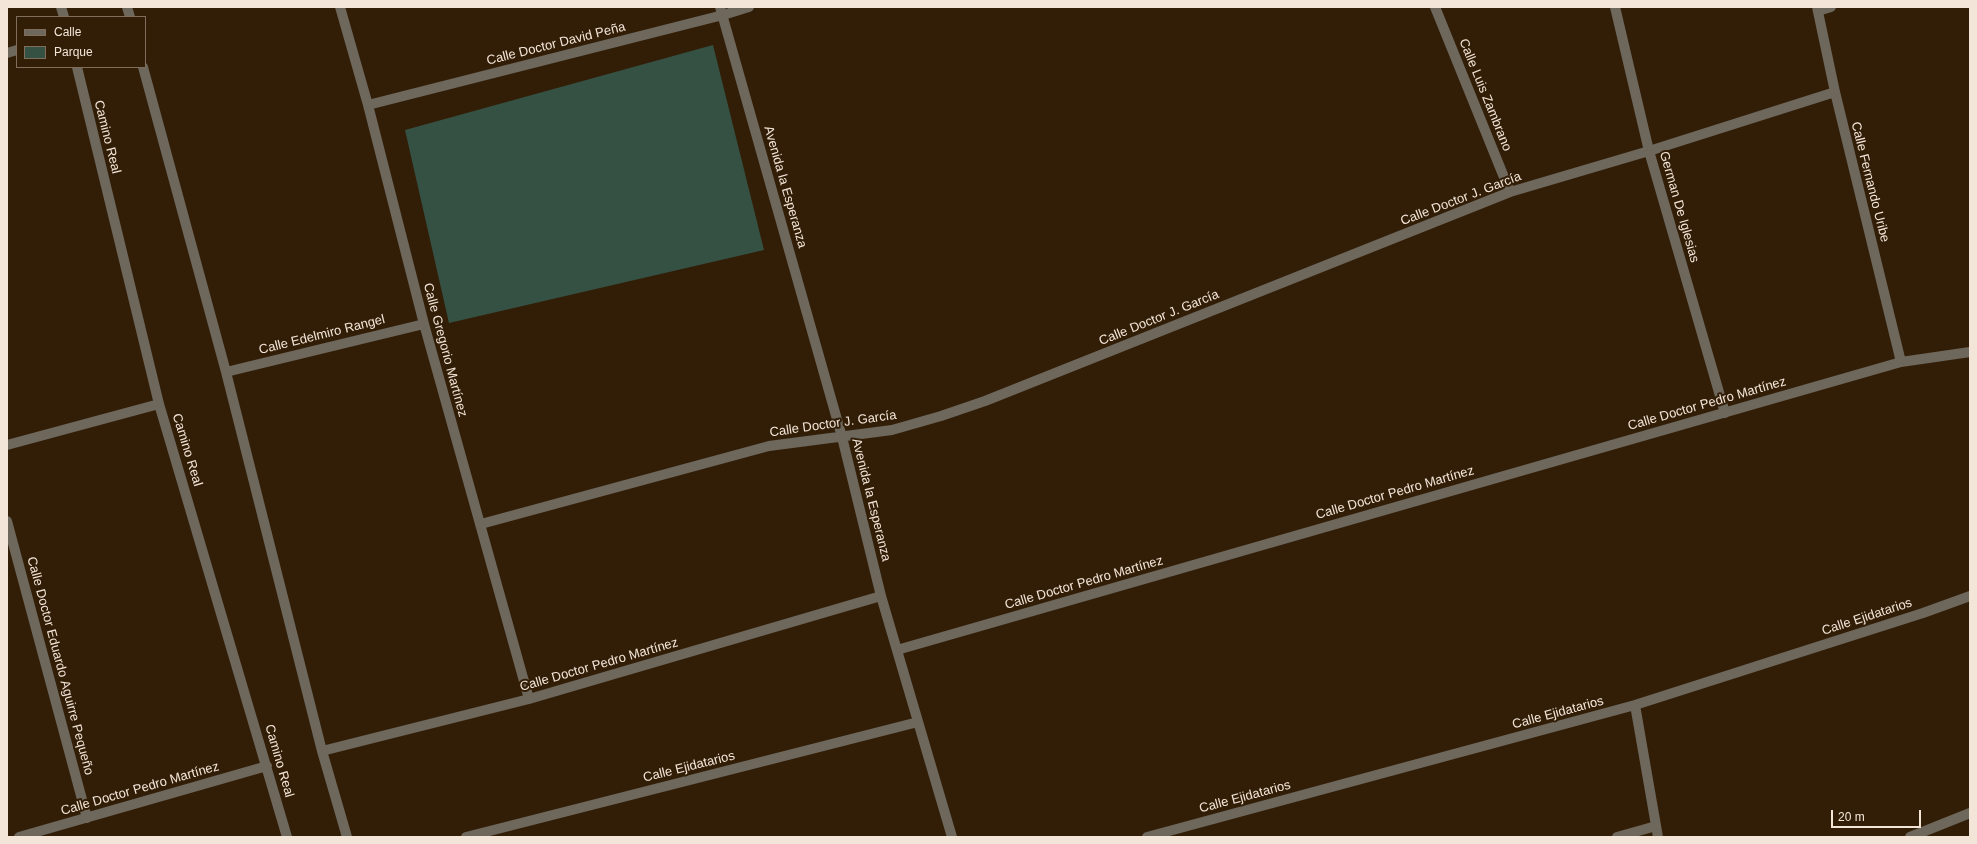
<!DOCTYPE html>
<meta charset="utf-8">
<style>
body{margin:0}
#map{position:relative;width:1977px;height:844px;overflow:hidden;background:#321e07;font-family:Helvetica,sans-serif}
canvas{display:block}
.frame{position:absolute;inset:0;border:8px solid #f3e5d8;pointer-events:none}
.legend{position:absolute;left:16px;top:16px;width:130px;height:52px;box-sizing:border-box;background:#321e07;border:1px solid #7f6e5b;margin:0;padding:5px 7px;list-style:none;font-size:12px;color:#f3e5d8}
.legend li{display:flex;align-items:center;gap:8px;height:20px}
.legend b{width:20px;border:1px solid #7f6e5b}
.scale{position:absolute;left:1831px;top:810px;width:90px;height:18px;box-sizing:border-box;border:2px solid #f3e5d8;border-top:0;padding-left:5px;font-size:12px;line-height:14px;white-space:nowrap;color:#f3e5d8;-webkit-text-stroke:3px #321e07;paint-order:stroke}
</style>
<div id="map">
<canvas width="1977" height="844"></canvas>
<div class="frame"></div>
<ul class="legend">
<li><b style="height:5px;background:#6d675c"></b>Calle</li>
<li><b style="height:11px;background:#355144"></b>Parque</li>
</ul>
<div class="scale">20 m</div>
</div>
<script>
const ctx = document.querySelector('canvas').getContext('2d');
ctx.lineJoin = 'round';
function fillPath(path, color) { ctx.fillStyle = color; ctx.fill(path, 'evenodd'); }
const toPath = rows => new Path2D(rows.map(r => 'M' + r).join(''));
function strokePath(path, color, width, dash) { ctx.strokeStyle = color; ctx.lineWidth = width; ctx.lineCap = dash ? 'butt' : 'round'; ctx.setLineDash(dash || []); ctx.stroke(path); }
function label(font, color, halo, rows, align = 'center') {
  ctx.font = font + ' Helvetica,sans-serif'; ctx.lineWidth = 4; ctx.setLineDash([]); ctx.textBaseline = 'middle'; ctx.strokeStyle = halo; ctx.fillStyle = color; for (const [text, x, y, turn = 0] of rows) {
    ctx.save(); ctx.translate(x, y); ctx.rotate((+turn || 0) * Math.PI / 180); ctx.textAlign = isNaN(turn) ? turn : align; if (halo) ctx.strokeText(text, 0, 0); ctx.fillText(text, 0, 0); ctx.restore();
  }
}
fillPath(toPath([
 [713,45,764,250,449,323,405,130]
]), '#355144');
strokePath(toPath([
 [61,7,64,17],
 [127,7,130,17],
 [340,7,368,105,424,324,529,699],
 [720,7,842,437,881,596,952,837],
 [1435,7,1510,192],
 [1615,7,1649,151,1725,413],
 [1817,7,1835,92,1901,362],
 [1818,11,1831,7],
 [7,53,17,50],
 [77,67,159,404,287,837],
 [143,67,226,372,322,751,347,837],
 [368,105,723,15,749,7],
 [226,372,424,324],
 [7,445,159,404],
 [7,521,87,818],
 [481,524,769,446,892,430,941,416,985,401,1510,192,1649,151,1835,92],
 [897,650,1901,362,1970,352],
 [1635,705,1658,837],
 [322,751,529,699,881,596],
 [19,837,267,766],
 [466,837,918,722],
 [1147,837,1635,705,1923,613,1970,596],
 [1617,837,1656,826],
 [1910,837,1970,813]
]), '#6d675c', 10);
label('13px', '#f3e5d8', '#321e07', [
 ["Calle Doctor David Peña",556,44,-14],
 ["Calle Luis Zambrano",1485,95,68],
 ["Camino Real",107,137,76],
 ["Calle Fernando Uribe",1870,182,76],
 ["Avenida la Esperanza",785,187,74],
 ["Calle Doctor J. García",1461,199,-21],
 ["German De Iglesias",1679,207,74],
 ["Calle Doctor J. García",1159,318,-22],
 ["Calle Edelmiro Rangel",322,335,-14],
 ["Calle Gregorio Martínez",445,350,75],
 ["Calle Doctor Pedro Martínez",1707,404,-16],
 ["Calle Doctor J. García",833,424,-8],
 ["Camino Real",187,450,73],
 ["Calle Doctor Pedro Martínez",1395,493,-16],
 ["Avenida la Esperanza",871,500,76],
 ["Calle Doctor Pedro Martínez",1084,583,-16],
 ["Calle Ejidatarios",1867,617,-18],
 ["Calle Doctor Pedro Martínez",599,665,-16],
 ["Calle Doctor Eduardo Aguirre Pequeño",60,666,75],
 ["Calle Ejidatarios",1558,713,-15],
 ["Camino Real",279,761,74],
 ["Calle Ejidatarios",689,767,-14],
 ["Calle Doctor Pedro Martínez",140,789,-16],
 ["Calle Ejidatarios",1245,797,-15]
]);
</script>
